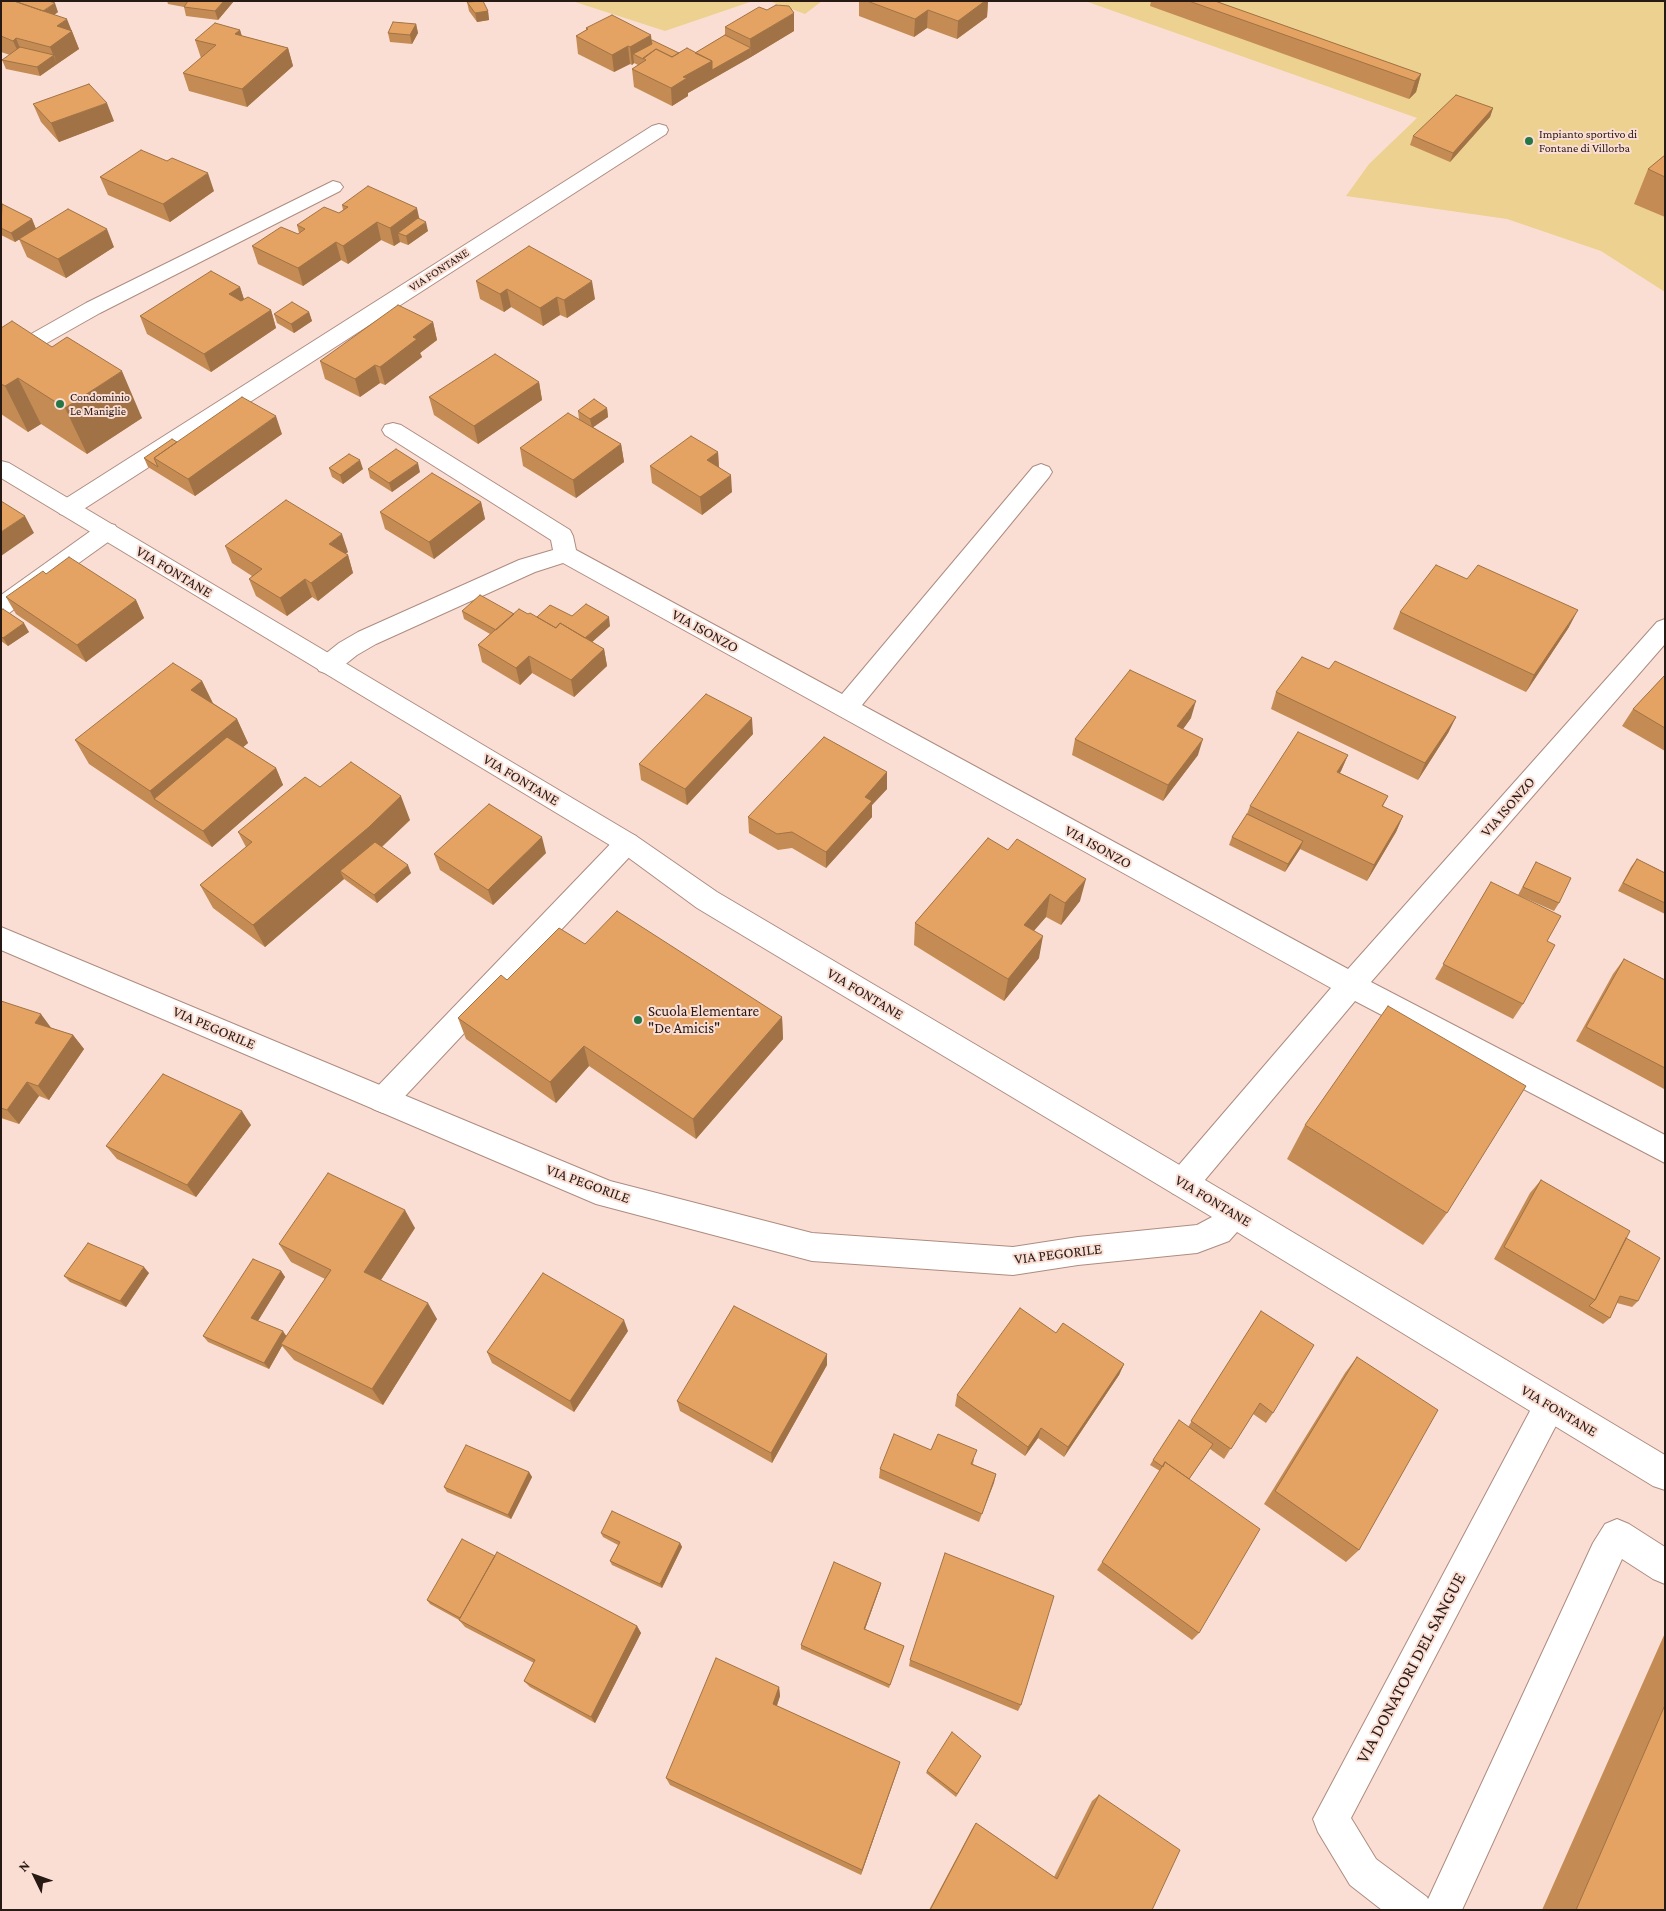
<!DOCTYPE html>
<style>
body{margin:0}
#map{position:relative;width:1666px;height:1911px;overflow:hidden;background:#fbded3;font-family:"Crimson Pro",serif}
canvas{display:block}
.frame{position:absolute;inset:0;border:2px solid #271a15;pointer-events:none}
.north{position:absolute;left:10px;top:1851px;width:50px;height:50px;-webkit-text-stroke:4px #fbded3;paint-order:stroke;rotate:312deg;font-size:14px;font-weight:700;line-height:20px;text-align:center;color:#271a15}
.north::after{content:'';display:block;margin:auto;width:18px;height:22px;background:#271a15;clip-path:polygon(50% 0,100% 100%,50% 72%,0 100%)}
</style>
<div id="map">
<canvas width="1666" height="1911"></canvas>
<div class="frame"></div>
<div class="north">N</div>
</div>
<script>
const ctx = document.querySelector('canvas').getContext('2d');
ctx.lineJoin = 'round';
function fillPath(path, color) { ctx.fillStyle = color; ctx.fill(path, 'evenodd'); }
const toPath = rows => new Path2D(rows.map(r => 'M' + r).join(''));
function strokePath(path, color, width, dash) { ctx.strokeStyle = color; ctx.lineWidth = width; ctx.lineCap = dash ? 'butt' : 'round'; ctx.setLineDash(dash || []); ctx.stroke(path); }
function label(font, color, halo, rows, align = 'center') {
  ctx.font = font + ' "Crimson Pro",serif'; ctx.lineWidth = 4; ctx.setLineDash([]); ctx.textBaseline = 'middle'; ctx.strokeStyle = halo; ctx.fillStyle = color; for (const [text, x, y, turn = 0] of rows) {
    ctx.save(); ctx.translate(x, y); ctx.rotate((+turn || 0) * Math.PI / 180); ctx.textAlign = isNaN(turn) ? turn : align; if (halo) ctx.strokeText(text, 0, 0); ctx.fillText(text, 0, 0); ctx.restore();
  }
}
fillPath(toPath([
 [572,1,753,1,665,31],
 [769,1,822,1,805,14],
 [1085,1,1665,1,1665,292,1601,251,1507,219,1346,196,1369,164,1417,118]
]), '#edd190');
const service = toPath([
 [107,523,115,525,118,531,115,537,9,613,1,616,1,595,99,525,107,523],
 [627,832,636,836,640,843,636,850,393,1109,383,1113,373,1109,368,1100,373,1091,618,836,627,832],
 [1617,1519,1629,1524,1665,1547,1665,1584,1653,1579,1622,1559,1462,1910,1423,1910,1593,1543,1605,1524,1617,1519]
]);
const minor = toPath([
 [659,124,666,126,668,130,666,134,76,514,68,516,60,514,57,508,60,502,652,126,659,124],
 [333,181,340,183,343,187,340,191,100,313,8,365,1,367,1,351,86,303,333,181],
 [393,423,401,425,570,530,573,536,576,550,842,694,1033,467,1041,464,1049,467,1052,472,1049,477,862,705,1348,969,1657,622,1665,619,1665,644,1371,982,1665,1135,1665,1163,1355,1001,1194,1193,1183,1197,1172,1193,1168,1183,1172,1173,1331,988,563,563,535,572,376,644,357,655,337,671,328,674,319,671,316,665,319,659,339,643,358,632,519,560,553,550,551,540,385,435,382,430,385,425,393,423],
 [1550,1389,1561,1394,1566,1405,1561,1416,1351,1818,1376,1859,1427,1897,1433,1910,1382,1910,1350,1885,1318,1832,1313,1819,1539,1394,1550,1389]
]);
const tertiary = toPath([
 [1,461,9,463,636,836,717,892,1244,1203,1665,1455,1665,1490,1653,1486,1237,1232,1229,1241,1197,1253,1078,1265,1013,1275,812,1261,596,1204,1,950,1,927,610,1181,812,1233,1013,1247,1078,1237,1197,1225,1212,1217,697,908,618,850,1,478,1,461]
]);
strokePath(service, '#ad8c80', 2);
strokePath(minor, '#ad8c80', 2);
strokePath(tertiary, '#ad8c80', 2);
fillPath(service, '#fff');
fillPath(minor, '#fff');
fillPath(tertiary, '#fff');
fillPath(toPath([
 [1,1,58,12,54,15,72,31,79,49,40,76,6,69,2,60,10,55,1,52],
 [167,1,234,1,218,20,186,16,184,7,168,4],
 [859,1,988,1,987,17,957,39,927,28,914,37,859,16],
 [1151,1,1215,1,1421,74,1416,92,1409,99,1150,6],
 [467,2,488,11,489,20,477,22,469,11],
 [416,24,418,33,412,44,390,42,388,33],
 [725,27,794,31,751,57,688,93,688,96,672,106,634,87,632,69,638,65,634,63,632,65,630,64,614,72,578,54,576,36,586,30,586,28,651,40,679,53,695,53,725,35],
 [240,30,242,36,288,48,293,66,247,107,189,91,183,73,201,58,195,40],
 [33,104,114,121,59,142,41,122],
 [1493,108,1490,117,1450,162,1410,145,1413,136],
 [1665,155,1665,217,1634,204,1648,169],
 [100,177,214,191,170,222,108,195],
 [1,204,32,219,36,229,15,242,1,235],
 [342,205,419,219,428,231,408,245,400,242,394,246,381,240,348,264,341,260,303,286,258,264,252,246,298,234,299,233,297,225,339,213,343,210],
 [19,239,114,247,66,278,27,257],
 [476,281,595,299,567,318,560,315,543,326,511,307,504,312,480,299],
 [240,287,244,300,271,310,276,328,211,372,147,334,140,316],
 [309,312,312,321,294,333,277,323,274,314],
 [433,322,437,340,420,353,422,357,385,385,380,383,360,397,325,379,320,361],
 [1,328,142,418,87,454,41,424,28,432,1,414],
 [539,382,542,400,478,444,434,415,429,397],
 [607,408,608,417,593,427,621,444,624,462,576,498,523,466,520,448,579,419,578,411],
 [282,434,195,496,148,467,144,458,177,442],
 [718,452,719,467,732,492,702,515,652,483,650,466],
 [329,468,363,469,343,484,332,477],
 [368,469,420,472,392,492,370,478],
 [481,502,485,519,434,559,385,529,380,512],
 [225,546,348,552,345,554,348,555,353,573,318,601,312,597,287,616,256,596,249,579,252,576,232,563],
 [6,597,136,600,144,618,86,662,16,614],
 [1,610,29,632,8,646,1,641],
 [462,611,528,614,537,617,572,616,610,626,592,642,604,649,607,666,574,697,532,673,520,685,482,662,478,645,490,634,464,619],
 [1400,612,1569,627,1526,692,1393,629],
 [1329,669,1456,717,1448,733,1418,780,1271,709,1276,692],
 [1665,675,1665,751,1622,726,1633,709],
 [202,681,213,703,237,719,248,743,243,747,276,768,283,785,212,847,89,764,75,740],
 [1191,718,1183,729,1198,755,1163,801,1072,755,1075,739],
 [753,734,687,805,641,780,639,764],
 [1348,755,1340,773,1388,796,1383,806,1403,816,1396,832,1367,881,1300,849,1285,872,1229,845,1232,837,1247,814,1250,806],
 [887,772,887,789,872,805,872,817,826,868,792,848,778,850,749,833,748,817],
 [320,787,410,820,382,847,411,873,377,903,344,879,265,947,213,908,200,885,246,847,238,832],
 [988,838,1080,901,1061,925,1046,917,1034,930,1039,958,1004,1001,914,945,915,923],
 [546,853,493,905,440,870,434,854],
 [1637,859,1665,873,1665,914,1618,891,1631,867],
 [1536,862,1559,903,1554,911,1518,895],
 [1491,882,1547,941,1523,1004,1513,1019,1435,979],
 [585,944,782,1017,783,1039,696,1139,589,1066,556,1103,466,1039,458,1018,507,980],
 [1624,959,1665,980,1664,1089,1576,1041,1613,974],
 [1,1001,52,1028,73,1035,84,1049,49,1100,39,1096,19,1124,1,1118],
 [251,1125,196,1197,117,1159,106,1146],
 [1305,1125,1447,1213,1423,1245,1287,1159],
 [1541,1180,1626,1238,1638,1301,1632,1307,1617,1303,1610,1318,1603,1324,1494,1259,1530,1193],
 [415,1228,381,1280,437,1319,383,1405,294,1360,282,1346,269,1369,208,1342,203,1336,281,1271,285,1277,258,1321,287,1336,325,1279,291,1262,279,1244],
 [149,1273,126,1307,70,1282,64,1276],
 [1261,1311,1273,1413,1266,1423,1253,1414,1224,1459,1210,1449,1189,1479,1199,1633,1192,1640,1097,1570,1160,1471,1150,1465,1153,1460,1188,1427],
 [628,1331,574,1412,492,1363,487,1352],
 [1056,1333,1124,1364,1119,1375,1064,1457,1038,1438,1025,1456,955,1406,957,1395],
 [827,1354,827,1365,772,1463,680,1411,677,1401],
 [1357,1357,1359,1550,1346,1562,1264,1504,1345,1373],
 [931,1450,974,1459,973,1464,996,1474,979,1522,879,1478,880,1469],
 [529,1472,532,1477,511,1519,447,1492,444,1487],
 [601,1533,680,1543,682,1547,662,1588,612,1565,610,1561,618,1545,603,1537],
 [495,1556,637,1626,641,1633,595,1723,530,1687,524,1681,534,1663,465,1627,459,1620,430,1604,427,1600],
 [881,1583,880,1587,865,1629,904,1646,889,1688,801,1649,801,1645],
 [1665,1633,1665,1910,1542,1910],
 [910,1660,1021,1705,1018,1711,909,1666],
 [779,1687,780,1696,777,1706,900,1762,861,1875,670,1785,666,1778],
 [981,1756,956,1797,926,1773,927,1771],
 [1099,1795,1152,1910,929,1910,972,1829,976,1823,1054,1877,1092,1801]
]), '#c48c54');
fillPath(toPath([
 [224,1,234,1,218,20,215,11],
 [985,1,988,1,987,17,957,39,958,21],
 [55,3,58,12,46,21,42,12],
 [928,10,927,28,914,37,915,19],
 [488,11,489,20,477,22,475,13],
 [794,13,794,31,751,57,750,39],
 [67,19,79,49,57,64,50,47,57,26],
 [416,24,418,33,412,44,410,35],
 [240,30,245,48,235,34],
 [651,35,653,53,633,54,634,63,632,65,630,47],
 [16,38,23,56,21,58,13,41],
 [628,46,630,64,614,72,612,55],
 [288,48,293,66,247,107,242,89],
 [751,48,751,57,688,93,688,96,672,106,671,88,683,77,712,61],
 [54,55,57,64,40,76,37,67],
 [1421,74,1416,92,1409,99,1415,81],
 [107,103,114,121,59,142,51,123],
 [1493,108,1490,117,1450,162,1453,153],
 [208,173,214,191,170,222,163,204],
 [417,208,421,226,426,222,428,231,408,245,406,236,398,233,400,242,394,246,390,228],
 [32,219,36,229,15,242,11,233],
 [377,222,381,240,348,264,343,246],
 [107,229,114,247,66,278,58,259],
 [336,242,341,260,303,286,298,268],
 [592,281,595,299,567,318,564,300],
 [240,287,246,305,229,294],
 [507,289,511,307,504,312,500,294],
 [557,297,560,315,543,326,540,308],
 [271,310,276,328,211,372,204,354],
 [309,312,312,321,294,333,291,324],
 [433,322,437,340,420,353,422,357,385,385,380,367,413,337],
 [375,365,380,383,360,397,355,379],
 [122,371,142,418,87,454,65,408],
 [18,378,41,424,28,432,5,386],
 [539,382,542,400,478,444,474,426],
 [607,408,608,417,592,428,590,419],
 [276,416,282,434,195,496,188,479],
 [621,444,624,462,576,498,573,480],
 [718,452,719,470,707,460],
 [360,460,363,469,343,484,340,475],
 [418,463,420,472,392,492,389,483],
 [731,475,732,492,702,515,700,497],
 [481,502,485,519,434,559,429,542],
 [25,516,34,533,1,556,1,532],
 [342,534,348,552,335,561,329,544],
 [348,555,353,573,318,601,311,583],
 [305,579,312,597,287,616,280,598],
 [136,600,144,618,86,662,77,645],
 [1578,610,1569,627,1526,692,1534,675],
 [609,617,610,626,581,652,580,643],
 [24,623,29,632,8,646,3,638],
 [604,649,607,666,574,697,571,680],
 [529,656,532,673,520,685,516,668],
 [202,681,214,706,191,690],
 [1196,701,1191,718,1173,743,1177,726],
 [1456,717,1448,733,1418,780,1425,763],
 [752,718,753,734,687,805,685,789],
 [237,719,248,743,170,809,154,799,150,791],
 [1203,739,1198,755,1163,801,1168,785],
 [1348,755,1341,771,1330,789,1337,772],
 [276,768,283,785,212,847,203,831],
 [887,772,887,789,872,805,872,817,826,868,826,852,865,797],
 [401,796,410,820,378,850,340,871,344,879,265,947,253,925],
 [1403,816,1396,832,1367,881,1374,865],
 [542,837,546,853,493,905,488,890],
 [1303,841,1300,849,1285,872,1288,864],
 [408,865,411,873,377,903,374,895],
 [1086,879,1080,901,1061,925,1065,903],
 [1050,894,1046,917,1020,947,1024,925],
 [1043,936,1039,958,1004,1001,1008,979],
 [41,1014,52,1029,35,1023],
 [782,1017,783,1039,696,1139,693,1119],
 [73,1035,84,1049,49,1100,38,1086],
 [584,1046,589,1066,556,1103,550,1082],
 [27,1082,39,1096,19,1124,7,1110],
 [242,1111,251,1125,196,1197,187,1185],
 [405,1210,415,1228,375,1289,364,1272],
 [144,1267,149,1273,126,1307,120,1301],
 [281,1271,285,1277,256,1324,251,1318],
 [428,1303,437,1319,383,1405,372,1389],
 [624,1320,628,1331,574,1412,570,1401],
 [283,1331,287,1337,281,1344,282,1346,269,1369,264,1363],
 [827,1354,827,1365,772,1463,771,1453],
 [1124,1364,1119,1375,1064,1457,1068,1447],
 [1041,1428,1038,1438,1025,1456,1028,1447],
 [529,1472,532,1477,511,1519,508,1515],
 [996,1474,994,1483,979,1522,982,1514],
 [680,1543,682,1547,662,1588,660,1584],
 [881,1583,880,1587,864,1632,864,1629],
 [637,1626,641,1633,595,1723,591,1717],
 [779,1687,780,1696,774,1713,773,1704],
 [900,1762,898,1769,861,1875,862,1870]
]), '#a07245');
const building = toPath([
 [1,1,14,1,67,19,57,26,72,31,50,47,16,38,13,41,1,36,1,1],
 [14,1,49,1,55,3,43,11,14,1],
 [188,1,224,1,215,11,184,7,188,1],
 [483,1,488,11,475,13,467,2,483,1],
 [867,1,985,1,958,21,928,10,915,19,867,1],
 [1189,1,1215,1,1421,74,1415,81,1189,1],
 [776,5,789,6,794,13,750,39,725,27,759,7,767,10,776,5],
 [612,15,651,35,630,47,628,46,612,55,576,36,588,29,586,28,612,15],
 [393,22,416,24,410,35,388,33,393,22],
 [215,23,240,30,235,34,288,48,242,89,183,73,216,45,195,40,215,23],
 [725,35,751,48,712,70,712,61,695,53,725,35],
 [651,40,652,40,679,53,672,57,656,49,643,59,633,54,652,44,651,40],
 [20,47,54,55,37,67,2,60,20,47],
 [687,48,712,61,683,77,687,78,671,88,632,69,646,60,643,58,656,49,672,57,687,48],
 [89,84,107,103,51,123,33,104,89,84],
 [1456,95,1493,108,1453,153,1413,136,1456,95],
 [141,150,167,161,172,158,208,173,163,204,100,177,141,150],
 [1665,155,1665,177,1648,169,1665,155],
 [368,186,417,208,390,228,377,222,343,246,336,242,298,268,252,246,281,227,298,234,305,229,297,225,324,207,339,213,348,207,342,205,368,186],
 [2,204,32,219,11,233,1,228,2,204],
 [68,209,107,229,58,259,19,239,68,209],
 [418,218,426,222,406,236,398,233,418,218],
 [529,246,592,281,564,300,557,297,540,308,507,289,500,294,476,281,529,246],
 [211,271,240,287,229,294,241,301,248,297,271,310,204,354,140,316,211,271],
 [292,302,309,312,291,324,274,314,292,302],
 [398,305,433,322,413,337,417,339,380,367,375,365,355,379,320,361,398,305],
 [12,321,52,347,67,337,122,371,65,408,18,378,5,386,1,384,1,328,12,321],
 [495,354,539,382,474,426,429,397,495,354],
 [242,397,276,416,188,479,154,458,242,397],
 [594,399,607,408,590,419,578,411,594,399],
 [568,413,621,444,573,480,520,448,568,413],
 [691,436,718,452,707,460,731,475,700,497,650,466,691,436],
 [172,439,177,442,154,458,158,467,144,458,172,439],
 [396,449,418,463,389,483,368,469,396,449],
 [349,454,360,460,340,475,329,468,349,454],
 [432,473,481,502,429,542,380,512,432,473],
 [286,500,342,534,329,544,348,555,311,583,305,579,280,598,249,579,262,569,225,546,286,500],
 [1,501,25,516,1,532,1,501],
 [69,557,136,600,77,645,6,597,43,571,46,574,69,557],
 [1436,565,1467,579,1478,565,1578,610,1534,675,1400,612,1436,565],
 [480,595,514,614,496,630,462,611,480,595],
 [586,604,609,617,585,638,560,623,556,628,537,617,550,605,572,616,586,604],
 [3,609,24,623,3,638,1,636,1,610,3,609],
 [519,609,528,614,530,613,556,628,560,623,604,649,571,680,529,656,516,668,478,645,519,609],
 [1302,657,1329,669,1335,661,1456,717,1425,763,1276,692,1302,657],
 [173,663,202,681,191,690,237,719,150,791,75,740,173,663],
 [1130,670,1196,701,1177,726,1203,739,1168,785,1075,739,1130,670],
 [1665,675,1665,728,1633,709,1665,675],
 [706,694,752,718,685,789,639,764,706,694],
 [1298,732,1348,755,1337,772,1388,796,1382,806,1403,816,1374,865,1250,806,1298,732],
 [227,737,276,768,203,831,154,799,227,737],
 [824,737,887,772,865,797,872,801,826,852,792,832,777,834,748,817,824,737],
 [351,762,401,796,369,827,253,925,200,885,252,842,238,832,305,777,320,787,351,762],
 [489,804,542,837,488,890,434,854,489,804],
 [1247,814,1303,841,1288,864,1232,837,1247,814],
 [988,838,1008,850,1017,839,1086,879,1065,903,1050,894,1024,925,1043,936,1008,979,915,923,988,838],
 [375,842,408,865,374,895,340,871,375,842],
 [1637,859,1665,873,1665,903,1623,883,1637,859],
 [1536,862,1571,878,1559,903,1523,887,1536,862],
 [1491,882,1561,916,1547,941,1555,945,1523,1004,1443,964,1491,882],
 [617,911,782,1017,693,1119,584,1046,550,1082,458,1018,501,975,507,980,559,928,585,944,617,911],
 [1624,959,1665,980,1665,1068,1586,1027,1624,959],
 [1,1001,41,1014,35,1023,73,1035,38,1086,27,1082,7,1110,1,1108,1,1001],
 [1388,1006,1526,1086,1447,1213,1305,1125,1388,1006],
 [163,1074,242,1111,187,1185,106,1146,163,1074],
 [328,1173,405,1210,364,1272,428,1303,372,1389,281,1344,331,1270,279,1244,328,1173],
 [1541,1180,1630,1231,1595,1300,1504,1247,1541,1180],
 [1626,1238,1660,1258,1638,1301,1620,1296,1610,1318,1589,1306,1595,1300,1626,1238],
 [88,1243,144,1267,120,1301,64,1276,88,1243],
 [253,1259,281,1271,251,1318,283,1331,264,1363,203,1336,253,1259],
 [543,1273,624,1320,570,1401,487,1352,543,1273],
 [734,1306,827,1354,771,1453,677,1401,734,1306],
 [1020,1308,1056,1333,1063,1323,1124,1364,1068,1447,1041,1428,1028,1447,957,1395,1020,1308],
 [1261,1311,1314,1345,1273,1413,1260,1403,1231,1449,1191,1421,1261,1311],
 [1357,1357,1438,1410,1359,1550,1275,1491,1357,1357],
 [1179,1420,1213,1444,1189,1479,1165,1462,1163,1467,1153,1460,1179,1420],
 [894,1434,931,1450,938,1434,977,1450,971,1464,996,1474,982,1514,880,1469,894,1434],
 [466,1445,529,1472,508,1515,444,1487,466,1445],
 [1165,1462,1260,1529,1199,1633,1102,1562,1165,1462],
 [612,1511,680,1543,660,1584,610,1561,620,1542,601,1533,612,1511],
 [462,1539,495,1556,460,1618,427,1600,462,1539],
 [497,1552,637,1626,591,1717,524,1681,535,1660,459,1620,497,1552],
 [945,1553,1054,1596,1021,1705,910,1660,945,1553],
 [834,1562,881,1583,864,1629,904,1646,890,1685,801,1645,834,1562],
 [716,1658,779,1687,773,1704,900,1762,862,1870,666,1778,716,1658],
 [1665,1705,1665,1910,1576,1910,1665,1705],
 [952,1732,981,1756,957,1794,927,1771,952,1732],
 [1099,1795,1180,1850,1152,1910,930,1910,976,1823,1057,1879,1099,1795]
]);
fillPath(building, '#e4a362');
strokePath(building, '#a07245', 1);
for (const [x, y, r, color] of [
 [1529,141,5,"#267647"],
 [60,404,5,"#267647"],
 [638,1020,5,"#267647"]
]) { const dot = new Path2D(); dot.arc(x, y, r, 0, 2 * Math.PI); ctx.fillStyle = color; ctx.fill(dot); strokePath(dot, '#fbded3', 2); }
label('12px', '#271a15', '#fbded3', [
 ["Impianto sportivo di",1539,134],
 ["Fontane di Villorba",1539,148],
 ["Condominio",70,397],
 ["Le Maniglie",70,411]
], 'left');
label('12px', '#271a15', '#fbded3', [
 ["VIA FONTANE",439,270,-33]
]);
label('15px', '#271a15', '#fbded3', [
 ["VIA FONTANE",174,572,31],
 ["VIA ISONZO",705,631,29],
 ["VIA FONTANE",521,780,31],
 ["VIA ISONZO",1508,807,-49],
 ["VIA ISONZO",1098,847,29],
 ["VIA FONTANE",865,994,31],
 ["VIA PEGORILE",214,1028,23],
 ["VIA PEGORILE",588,1184,20],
 ["VIA FONTANE",1213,1201,31],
 ["VIA PEGORILE",1058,1254,-7],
 ["VIA FONTANE",1559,1411,31]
]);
label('15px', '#271a15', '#fbded3', [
 ["Scuola Elementare",648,1011],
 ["\"De Amicis\"",648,1028]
], 'left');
label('18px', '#271a15', '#fbded3', [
 ["VIA DONATORI DEL SANGUE",1411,1668,-62]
]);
</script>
